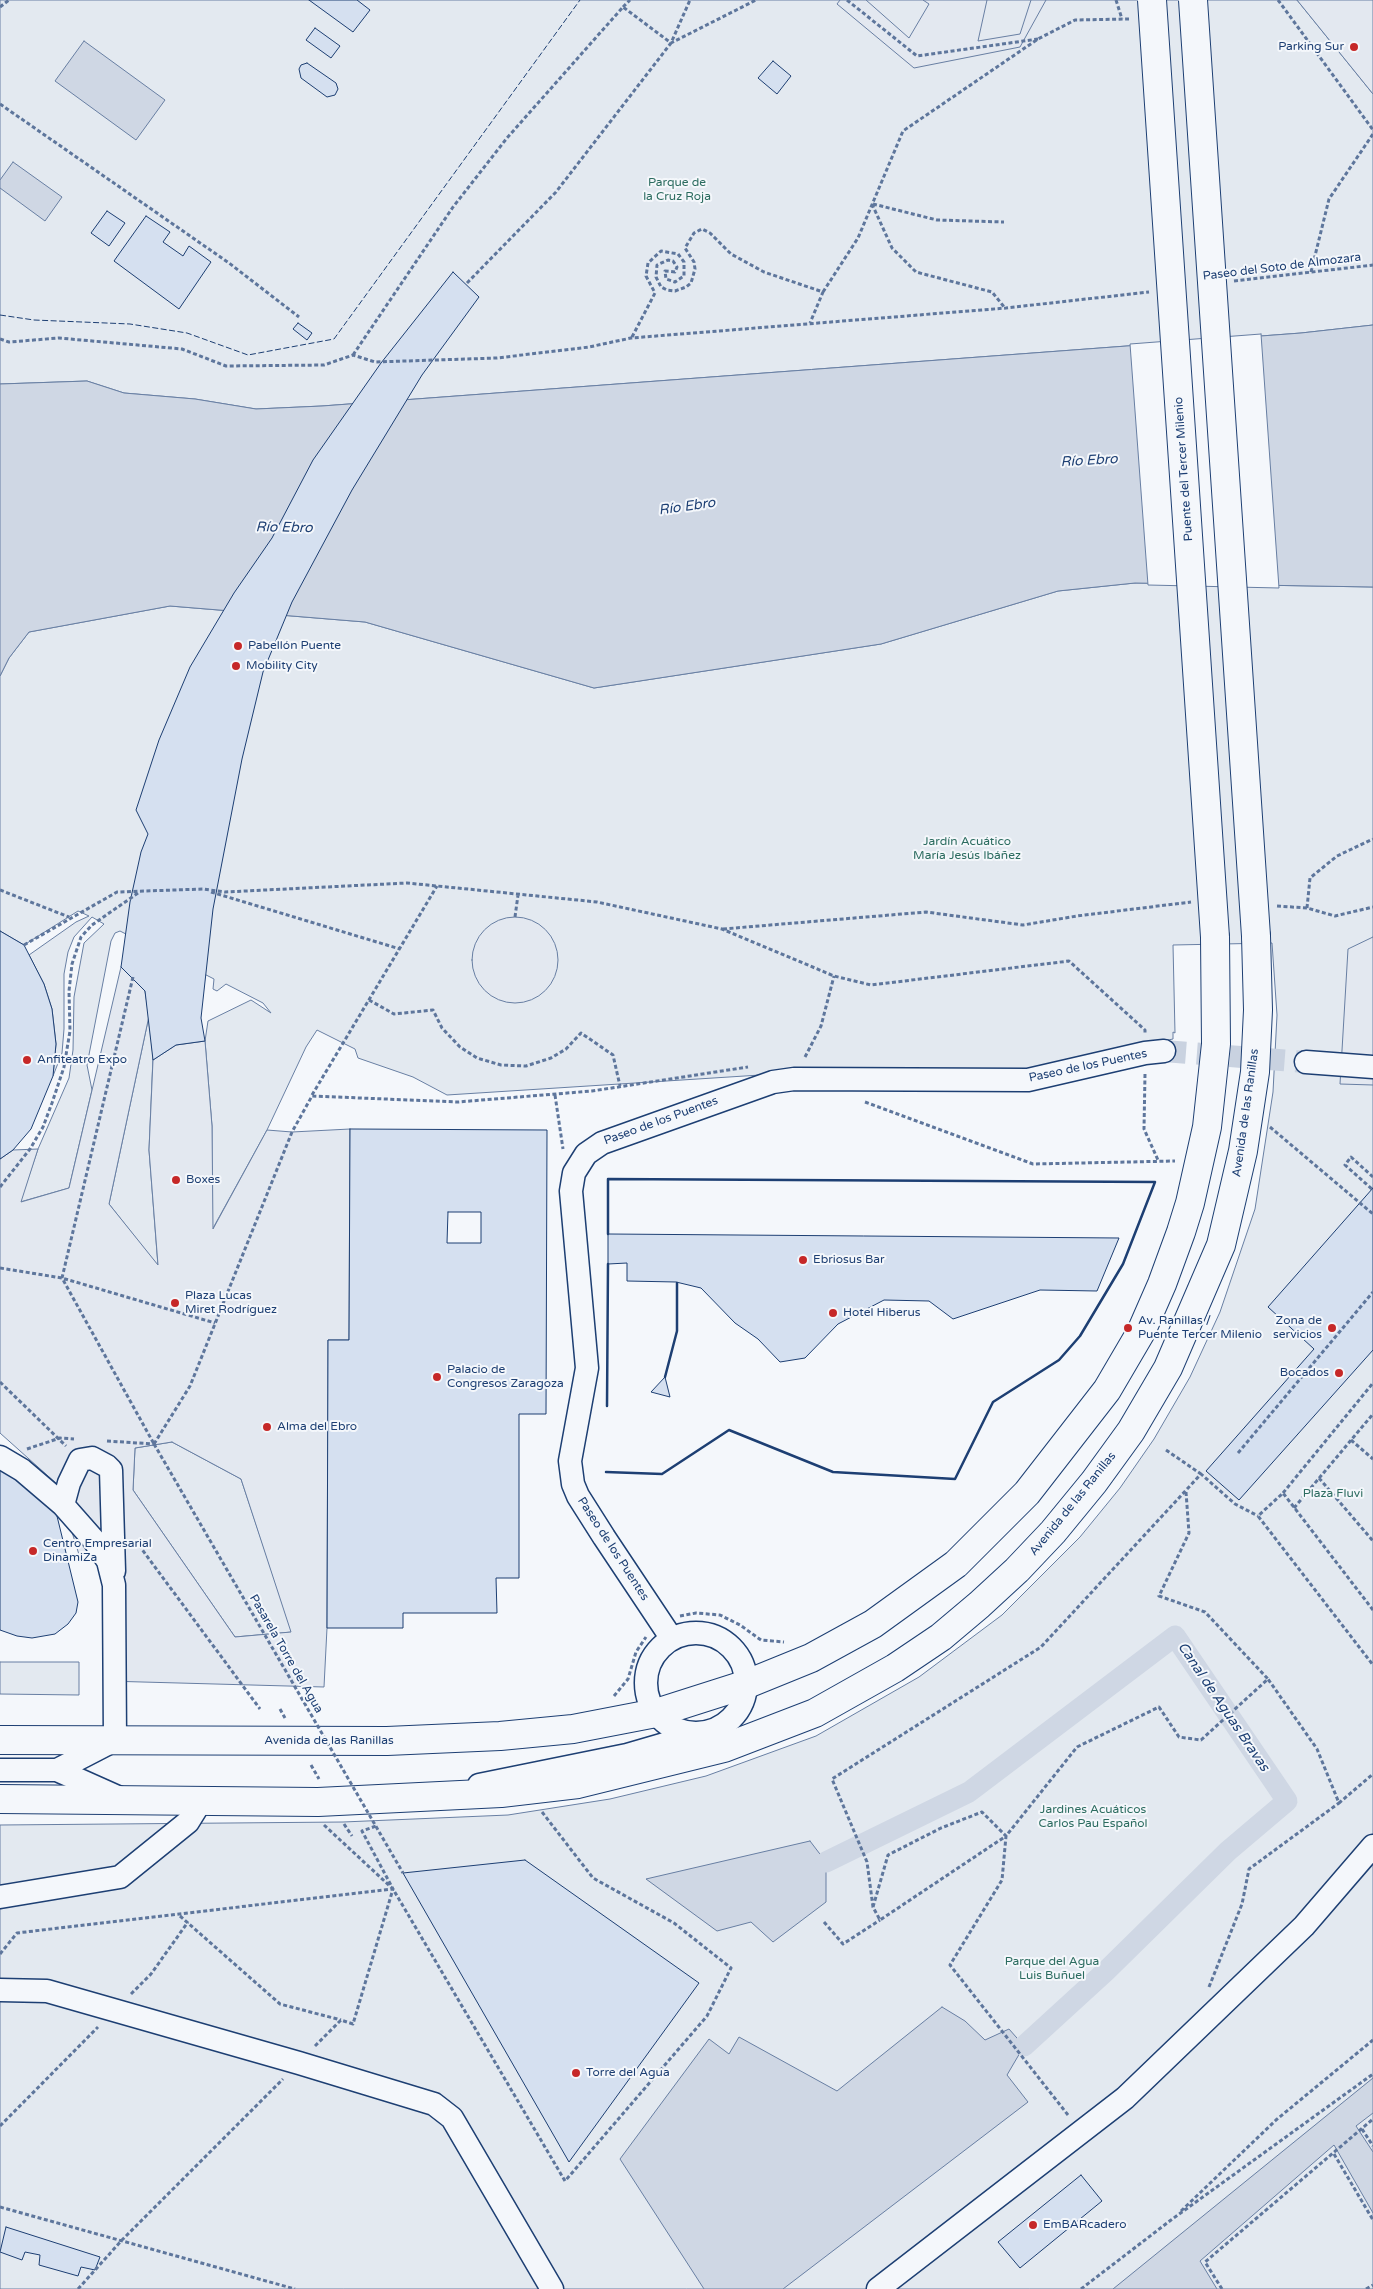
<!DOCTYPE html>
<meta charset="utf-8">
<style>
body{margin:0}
canvas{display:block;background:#f4f7fb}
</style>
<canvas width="1373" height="2289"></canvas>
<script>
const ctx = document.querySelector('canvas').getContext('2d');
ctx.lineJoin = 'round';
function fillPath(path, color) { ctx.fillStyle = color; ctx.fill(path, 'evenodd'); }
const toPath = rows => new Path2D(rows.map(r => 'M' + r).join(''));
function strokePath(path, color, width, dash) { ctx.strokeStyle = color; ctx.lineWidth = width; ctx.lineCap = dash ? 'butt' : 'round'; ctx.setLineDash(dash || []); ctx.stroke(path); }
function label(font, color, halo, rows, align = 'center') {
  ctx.font = font + ' "Varela Round",sans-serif'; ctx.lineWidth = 4; ctx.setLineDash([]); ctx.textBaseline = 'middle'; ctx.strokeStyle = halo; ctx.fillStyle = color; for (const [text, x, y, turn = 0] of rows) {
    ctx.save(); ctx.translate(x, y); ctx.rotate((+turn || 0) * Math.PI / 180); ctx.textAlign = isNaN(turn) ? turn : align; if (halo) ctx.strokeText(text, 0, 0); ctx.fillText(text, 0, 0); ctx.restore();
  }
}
const green = toPath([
 [0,0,1297,0,1373,94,1373,325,1301,333,322,406,256,409,195,399,124,393,87,381,0,384,0,0],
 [1135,583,1373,587,1373,2289,0,2289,0,1825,343,1822,508,1815,610,1799,706,1776,816,1736,919,1677,1002,1615,1080,1537,1120,1488,1154,1439,1190,1377,1220,1312,1255,1209,1273,1092,1277,1015,1272,943,1173,945,1175,1033,1173,1032,1173,1039,1032,1069,823,1071,447,1095,413,1077,358,1058,355,1049,317,1030,306,1047,267,1130,212,1230,212,1126,205,1041,208,1021,251,1000,271,1013,263,1003,226,984,217,991,213,989,214,979,120,931,115,933,111,941,87,1065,92,1090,69,1188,20,1202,38,1149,69,1078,73,1050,74,997,84,943,104,924,92,917,74,937,68,952,64,974,64,1029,62,1053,53,1076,56,1044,52,1009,44,984,29,955,76,922,89,916,78,911,24,945,0,931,0,676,9,658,29,632,170,606,365,622,594,688,881,644,1058,591,1135,583],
 [149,1016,153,1057,149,1150,158,1266,109,1204,149,1016],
 [172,1442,241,1479,292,1632,235,1637,133,1490,135,1448,172,1442],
 [0,1662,79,1662,79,1695,0,1694,0,1662]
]);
fillPath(green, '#e3e9f0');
strokePath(green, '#687fa3', 1);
const parking = toPath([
 [840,0,866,0,909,38,929,4,923,0,987,0,978,41,1020,34,1031,0,1046,0,1020,47,914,68,837,4,840,0],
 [1297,0,1373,0,1373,94,1297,0],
 '472 960a43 43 0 1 1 86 0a43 43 0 1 1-86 0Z',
 [1373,937,1373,1085,1340,1084,1348,949,1373,937],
 [121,967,145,991,149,1016,109,1204,158,1265,149,1150,153,1060,176,1045,205,1041,212,1126,213,1229,267,1130,292,1132,350,1129,349,1340,328,1340,327,1628,324,1687,106,1681,107,1598,96,1560,81,1561,57,1484,0,1433,0,1159,13,1150,38,1149,21,1202,69,1188,121,967],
 [172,1442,241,1479,291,1632,235,1637,133,1490,135,1448,172,1442]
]);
fillPath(parking, '#e3e8f0');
strokePath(parking, '#687fa3', 1);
const water = toPath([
 [84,41,165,100,136,140,55,81,84,41],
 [13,162,62,197,45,221,0,188,0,180,13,162],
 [1373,325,1373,587,1135,583,1058,591,881,644,594,688,365,622,170,606,29,632,9,658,0,676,0,384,87,381,124,393,195,399,256,409,322,406,1301,333,1373,325],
 [810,1841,826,1862,826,1902,773,1942,751,1922,717,1931,646,1879,810,1841],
 [942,2007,965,2021,985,2040,1009,2029,1024,2046,1007,2075,1028,2102,783,2289,704,2289,620,2159,709,2039,729,2054,739,2037,837,2091,942,2007],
 [1373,2078,1373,2113,1356,2126,1373,2152,1373,2213,1334,2145,1200,2261,1217,2289,1113,2289,1373,2078]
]);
fillPath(water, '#cfd7e4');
strokePath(water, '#687fa3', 1);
const pier = toPath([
 [1261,334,1279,588,1148,585,1130,344,1261,334]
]);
fillPath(pier, '#f4f7fb');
strokePath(pier, '#687fa3', 1);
strokePath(toPath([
 [826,1862,969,1792,1175,1636,1287,1801,1228,1851,1106,1971,1024,2046]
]), '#cfd7e4', 21);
const building = toPath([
 [309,0,357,0,370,10,353,32,309,0],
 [315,28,340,46,331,58,306,40,315,28],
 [773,61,791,76,777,94,758,78,773,61],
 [307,63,336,83,338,89,335,95,327,97,301,78,299,69,301,65,307,63],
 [107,211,125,223,109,246,91,233,107,211],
 [146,216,170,232,163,242,183,256,189,246,211,262,179,309,114,261,146,216],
 [453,272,479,297,422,375,352,490,292,602,263,672,242,759,213,909,201,1018,205,1041,176,1045,153,1060,145,991,121,967,130,902,141,852,148,834,136,810,159,740,190,667,234,593,272,538,313,460,381,363,453,272],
 [298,323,312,333,307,340,293,329,298,323],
 [0,931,24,945,44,984,52,1009,56,1044,53,1076,31,1129,13,1150,0,1159,0,931],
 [350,1129,547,1130,546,1414,519,1414,519,1578,496,1578,497,1613,403,1613,403,1628,327,1628,328,1340,349,1340,350,1129],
 [448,1212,481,1212,481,1243,447,1243,448,1212],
 [1373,1188,1373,1350,1239,1500,1206,1471,1314,1349,1268,1307,1373,1188],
 [608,1234,1119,1238,1097,1291,1040,1290,953,1319,929,1301,884,1300,838,1324,805,1358,780,1362,758,1339,735,1323,701,1288,676,1282,627,1281,627,1263,608,1264,608,1234],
 [665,1377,670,1397,651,1392,665,1377],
 [0,1470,6,1471,56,1512,78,1602,76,1613,68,1624,55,1634,32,1638,17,1636,0,1630,0,1470],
 [525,1860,699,1983,569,2162,403,1873,525,1860],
 [1081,2175,1102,2201,1020,2268,998,2242,1081,2175],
 [6,2227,100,2257,95,2270,81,2267,78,2276,39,2265,40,2255,25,2252,22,2260,0,2252,6,2227]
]);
fillPath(building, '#d5e0f0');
strokePath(building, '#1d3f73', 1);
strokePath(toPath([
 [1164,1051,1306,1062]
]), '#c9d2e0', 22, [22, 11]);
const minor = toPath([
 [1306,1062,1373,1067],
 [0,1457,22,1470,63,1505,93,1539,108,1561,114,1585,115,1740,57,1770],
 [63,1505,69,1483,80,1460,92,1458,107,1466,111,1470,114,1571],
 '646 1683a50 50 0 1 1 100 0a50 50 0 1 1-100 0Z',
 [672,1639,604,1537,578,1496,573,1484,570,1461,587,1368,571,1191,574,1173,586,1154,602,1143,773,1082,794,1079,1028,1080,1145,1053,1164,1051],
 [0,1770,57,1770,122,1799],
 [479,1785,627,1755,699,1734],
 [0,1897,120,1877,188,1822,201,1801],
 [0,1990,47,1991,299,2063,434,2104,452,2118,552,2289],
 [878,2289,1125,2098,1304,1926,1373,1846]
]);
const major = toPath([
 [0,1740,387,1741,500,1736,573,1729,656,1713,747,1684,811,1658,873,1624,956,1564,1027,1493,1107,1390,1141,1332,1162,1284,1181,1232,1190,1203,1207,1127,1216,1044,1215,937],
 [0,1799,318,1802,501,1793,578,1784,724,1748,815,1713,895,1668,941,1637,979,1605,1017,1570,1053,1532,1094,1482,1131,1431,1168,1368,1221,1245,1243,1151,1255,1072,1258,1010,1256,936]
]);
strokePath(minor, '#1d3f73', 25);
strokePath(major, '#1d3f73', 30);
strokePath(toPath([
 [847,0,917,56,1038,39],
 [1116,0,1122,19],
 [1278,0,1373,130],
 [0,7,9,0],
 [623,7,630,0],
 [0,104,229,263,299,317],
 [872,204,892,248,916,272,992,292,1005,308],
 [873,204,937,220,1004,222],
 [1311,272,1329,199,1373,134],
 [1234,281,1373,265],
 [467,283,556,192,671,43,690,0],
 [823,292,858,238,903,131,1038,39,1075,20,1129,19],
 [632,337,655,293,646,276,648,263,661,251,678,254,684,262,684,276,675,282,666,279,665,271,675,272,677,267,673,261,668,260,657,265,656,277,661,287,667,290,675,291,686,287,691,283,695,269,694,262,685,248,694,233,702,229,710,233,731,254,764,272,823,292,810,323],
 [0,339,9,342,59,338,182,349,226,366,324,365,353,355,375,362,497,358,589,347,631,338,1006,308,1149,292],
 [353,355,453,207,507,138,623,7,671,43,756,0],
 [0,890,69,917],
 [211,892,400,949],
 [1277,906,1307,908,1335,916,1373,907],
 [1307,908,1310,878,1337,856,1373,839],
 [515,917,518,895],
 [723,929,926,912,1023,925,1077,916,1191,902],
 [24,945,117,892,203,889,225,892,407,883,597,902,722,929,834,976,871,985,1069,961,1145,1030,1145,1033],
 [133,977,62,1278,154,1444],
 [369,1000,394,1014,433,1010,442,1028,460,1047,477,1058,501,1065,526,1066,551,1058,566,1049,581,1033,613,1055,620,1086],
 [805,1057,821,1026,834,976],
 [1145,1074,1144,1129,1158,1160],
 [312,1095,437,886],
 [555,1095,563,1149],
 [865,1102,1033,1164,1175,1161],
 [1270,1127,1373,1214],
 [1373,1177,1351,1157,1345,1165,1373,1190],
 [0,1187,30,1149,43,1127,52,1103,64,1067,70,1031,69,991,72,964,81,937,92,925,138,893],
 [0,1268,62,1278,215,1323],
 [0,1382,66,1446],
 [1351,1440,1373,1459],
 [107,1441,154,1444],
 [154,1444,190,1386,292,1132,312,1096,458,1102,592,1091,748,1067],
 [27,1449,60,1438,74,1439],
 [1166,1450,1201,1474],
 [1238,1453,1373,1292],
 [1319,1478,1373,1541],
 [1186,1492,1189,1533,1159,1596,1205,1612,1268,1679],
 [1283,1493,1373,1383],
 [1294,1508,1373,1414],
 [135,1540,260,1709],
 [1373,1610,1283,1493,1258,1516,1373,1665],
 [680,1616,696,1613,720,1615,740,1625,761,1640,784,1642],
 [614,1696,628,1679,636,1652,646,1637],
 [280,1709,285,1718],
 [311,1765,319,1779],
 [344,1824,352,1836],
 [324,1825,393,1889,565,2181,707,2016,731,1968,674,1923,593,1878,542,1812],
 [873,1907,888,1855,941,1828,982,1812,1006,1836,880,1920,873,1907,867,1862,832,1779,1041,1647,1201,1474,1235,1504,1258,1516],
 [180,1916,280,2004,341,2020],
 [824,1922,843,1944,880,1920],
 [0,1954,17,1933,392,1889],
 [1209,1987,1242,1904,1249,1869,1339,1803],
 [131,1994,151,1974,188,1922],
 [315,2046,341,2020,353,2024,393,1889,362,1831,376,1826],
 [1068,2115,950,1965,1002,1880,1006,1836,1077,1747,1159,1707,1179,1737,1201,1740,1268,1679,1317,1749,1339,1803,1373,1774],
 [0,2126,98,2027],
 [1362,2129,1373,2146],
 [1334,2154,1373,2220],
 [0,2207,295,2289],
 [1181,2211,1276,2120,1373,2040],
 [78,2289,122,2240,283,2079],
 [1081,2289,1171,2220,1373,2074],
 [1222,2289,1205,2262,1373,2119],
 [1366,2289,1373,2285]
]), '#5e769c', 3, [4, 2.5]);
strokePath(minor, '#f4f7fb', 22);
strokePath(major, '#f4f7fb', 28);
const majorBridge = toPath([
 [1152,0,1215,937],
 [1193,0,1256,936]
]);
strokePath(majorBridge, '#1d3f73', 30, []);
strokePath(toPath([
 [154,1444,403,1873]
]), '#5e769c', 3, [4, 2.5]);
strokePath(majorBridge, '#f4f7fb', 28);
strokePath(toPath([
 [0,315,34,320,130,324,187,333,248,355,334,339,580,0]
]), '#1d3f73', 1, [6, 2.5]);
strokePath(toPath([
 [665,1377,677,1331,677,1283],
 [607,1406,608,1264],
 [606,1472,662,1474,729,1430,833,1472,955,1479,993,1402,1059,1360,1080,1336,1123,1264,1155,1182,608,1179,608,1234]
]), '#1d3f73', 2.5);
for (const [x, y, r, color] of [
 [1354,47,5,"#c62828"],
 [238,646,5,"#c62828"],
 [236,666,5,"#c62828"],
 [27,1060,5,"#c62828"],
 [176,1180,5,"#c62828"],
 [803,1260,5,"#c62828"],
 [175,1303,5,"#c62828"],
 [833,1313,5,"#c62828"],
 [1128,1328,5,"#c62828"],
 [1332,1328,5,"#c62828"],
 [1339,1373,5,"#c62828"],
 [437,1377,5,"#c62828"],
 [267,1427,5,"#c62828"],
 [33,1551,5,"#c62828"],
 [576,2073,5,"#c62828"],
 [1033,2225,5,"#c62828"]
]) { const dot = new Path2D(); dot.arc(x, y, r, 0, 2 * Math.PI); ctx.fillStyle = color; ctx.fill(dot); strokePath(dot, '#f4f7fb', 2); }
label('12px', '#1d3f73', '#f4f7fb', [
 ["Parking Sur",1344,47,"right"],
 ["Pabellón Puente",248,646],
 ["Mobility City",246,666],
 ["Anfiteatro Expo",37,1060],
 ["Boxes",186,1180],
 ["Ebriosus Bar",813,1260],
 ["Plaza Lucas",185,1296],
 ["Miret Rodríguez",185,1310],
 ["Hotel Hiberus",843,1313],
 ["Av. Ranillas /",1138,1321],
 ["Puente Tercer Milenio",1138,1335],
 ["Zona de",1322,1321,"right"],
 ["servicios",1322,1335,"right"],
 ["Palacio de",447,1370],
 ["Congresos Zaragoza",447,1384],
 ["Bocados",1329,1373,"right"],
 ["Alma del Ebro",277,1427],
 ["Centro Empresarial",43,1544],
 ["DinamiZa",43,1558],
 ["Torre del Agua",586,2073],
 ["EmBARcadero",1043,2225]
], 'left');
label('12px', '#2c6c60', '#f4f7fb', [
 ["Parque de",677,183],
 ["la Cruz Roja",677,197],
 ["Jardín Acuático",967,842],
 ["María Jesús Ibáñez",967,856],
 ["Plaza Fluvi",1333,1494],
 ["Jardines Acuáticos",1093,1810],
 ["Carlos Pau Español",1093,1824],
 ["Parque del Agua",1052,1962],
 ["Luis Buñuel",1052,1976]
]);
label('12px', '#1d3f73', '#f4f7fb', [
 ["Paseo del Soto de Almozara",1282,267,-7],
 ["Puente del Tercer Milenio",1184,469,-94],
 ["Paseo de los Puentes",1088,1066,-12],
 ["Avenida de las Ranillas",1246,1113,-82],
 ["Paseo de los Puentes",661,1121,-20],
 ["Avenida de las Ranillas",1073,1504,-51],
 ["Paseo de los Puentes",613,1549,57],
 ["Pasarela Torre del Agua",286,1654,60],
 ["Avenida de las Ranillas",329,1741]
]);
label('italic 14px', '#1d3f73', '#f4f7fb', [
 ["Río Ebro",1089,461,-3],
 ["Río Ebro",687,507,-8],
 ["Río Ebro",284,528,1],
 ["Canal de Aguas Bravas",1223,1707,56]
]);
</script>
